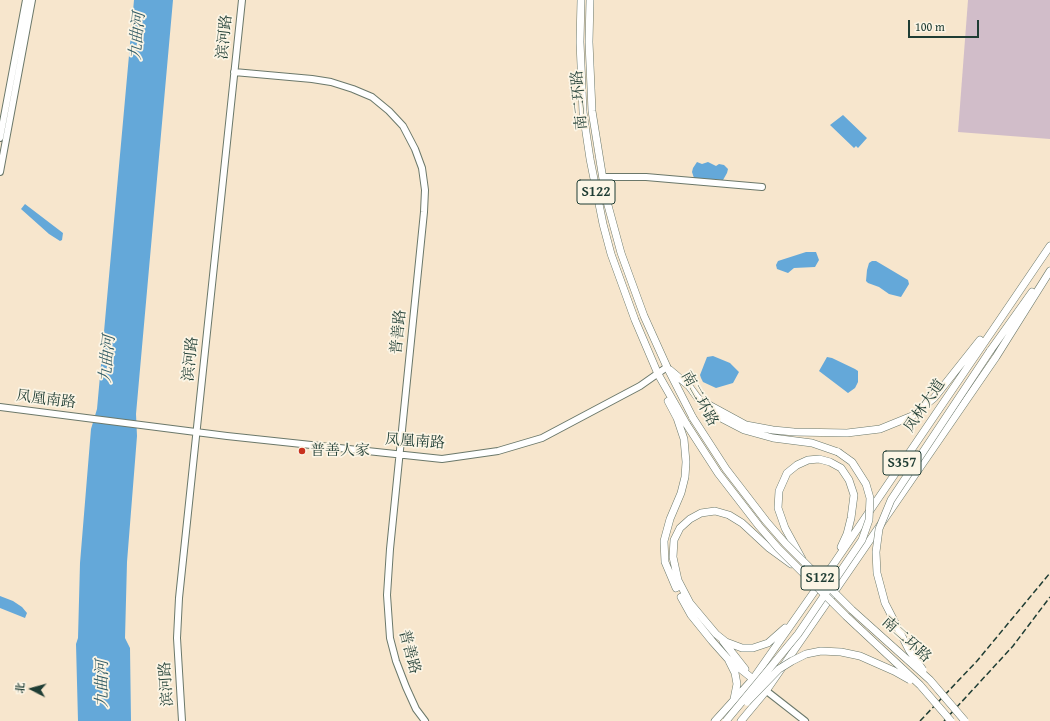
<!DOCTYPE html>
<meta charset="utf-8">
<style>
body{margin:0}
#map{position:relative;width:1050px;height:721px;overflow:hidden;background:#f7e6cd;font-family:"Gentium Book Plus","Noto Serif SC",serif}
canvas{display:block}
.north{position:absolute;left:12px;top:669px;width:40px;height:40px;-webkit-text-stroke:3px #fcf5e5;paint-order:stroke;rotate:276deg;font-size:11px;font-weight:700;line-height:16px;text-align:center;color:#1f3d34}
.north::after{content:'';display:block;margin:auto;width:14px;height:18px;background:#1f3d34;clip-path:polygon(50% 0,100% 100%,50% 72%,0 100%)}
.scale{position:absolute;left:908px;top:20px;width:71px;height:18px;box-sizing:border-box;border:2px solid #1f3d34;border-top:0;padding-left:5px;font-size:12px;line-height:14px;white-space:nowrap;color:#1f3d34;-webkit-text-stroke:3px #fcf5e5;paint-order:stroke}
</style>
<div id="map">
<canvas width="1050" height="721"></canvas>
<div class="north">北</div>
<div class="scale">100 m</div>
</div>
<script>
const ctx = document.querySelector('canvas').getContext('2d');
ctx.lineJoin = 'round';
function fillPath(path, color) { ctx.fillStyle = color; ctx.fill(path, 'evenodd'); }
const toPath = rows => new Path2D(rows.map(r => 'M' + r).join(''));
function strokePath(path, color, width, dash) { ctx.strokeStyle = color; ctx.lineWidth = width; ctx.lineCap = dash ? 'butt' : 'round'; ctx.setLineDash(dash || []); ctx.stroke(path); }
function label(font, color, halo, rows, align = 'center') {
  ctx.font = font + ' "Gentium Book Plus","Noto Serif SC",serif'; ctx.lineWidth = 3.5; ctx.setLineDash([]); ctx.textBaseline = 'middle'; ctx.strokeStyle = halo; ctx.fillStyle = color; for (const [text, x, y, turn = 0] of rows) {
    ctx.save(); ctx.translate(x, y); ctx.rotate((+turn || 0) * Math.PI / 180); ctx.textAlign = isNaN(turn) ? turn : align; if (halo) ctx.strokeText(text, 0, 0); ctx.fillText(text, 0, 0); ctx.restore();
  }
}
fillPath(toPath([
 [968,0,1050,0,1050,139,958,132]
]), '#d1bdc9');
fillPath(toPath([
 [134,0,173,0,136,414,137,436,127,562,125,638,130,648,131,721,78,721,76,644,78,638,80,563,91,429,97,409],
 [843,115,867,138,858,148,856,146,854,148,830,125],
 [697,162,702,164,708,162,716,166,719,164,724,165,728,169,727,173,723,180,694,178,692,172,693,168],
 [25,204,63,233,62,240,60,241,49,234,21,209],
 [806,252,816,252,819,260,815,267,794,268,788,273,777,269,776,265,778,261],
 [872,261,876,261,908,280,909,284,901,297,889,294,879,287,868,283,866,281,867,270,869,263],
 [713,356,730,363,739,372,733,383,716,388,703,382,701,378,700,375,707,357],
 [827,357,832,358,855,369,858,371,858,382,855,388,848,393,819,371],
 [0,596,13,601,22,607,27,613,25,618,0,608]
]), '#64a8d9');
const minor = toPath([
 [234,72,312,79,331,82,353,89,372,97,389,111,403,126,415,149,422,168,425,190,424,212,390,549,387,595,390,638,396,661,406,687,416,709,425,721],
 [0,138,26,0],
 [0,172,32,0],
 [603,177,646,177,762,187],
 [0,407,227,436,442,459,498,451,542,438,640,386,667,367],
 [764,689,805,721],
 [182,721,177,638,179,598,242,0]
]);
const major = toPath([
 [581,0,580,42,583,112,590,159,603,224,611,254,635,320,658,374,687,425],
 [590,0,589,42,592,111,606,198,621,253,644,316,667,367,693,418],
 [990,351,1032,292],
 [670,370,689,386,697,397,717,416,744,430,773,438,812,443,838,452],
 [700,400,746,425,773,430,794,432,847,433,880,429,912,416,934,398,980,340],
 [668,401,677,418,684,439,686,462,685,477,681,493,670,519,664,541,665,562,676,588],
 [802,559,785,528,778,508,779,491,787,473,797,465,808,460,819,459,830,462,841,468,849,480,854,495,851,518,847,534,841,547],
 [681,597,691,615,712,641,728,659,753,679],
 [785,628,768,643,753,648,742,648,726,642,716,634,690,603,678,580,673,557,674,540,680,528,690,519,701,513,715,511,729,515,742,523,769,548,791,564],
 [723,641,745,669],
 [729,661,735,673,737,684,734,699],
 [715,721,753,679,835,562,1050,246],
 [741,721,766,691,996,357,1050,271]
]);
strokePath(minor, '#6b786a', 8);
strokePath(major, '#6b786a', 8);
strokePath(minor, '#fff', 6);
strokePath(major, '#fff', 7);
strokePath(toPath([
 [920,721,977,661,1050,573],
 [944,721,1013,646,1050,597]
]), '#1f3d34', 1.5, [6, 3]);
const majorBridge = toPath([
 [693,418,726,469,766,521,785,543,852,610,930,680,965,721],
 [687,425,718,473,759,526,778,548,846,616,920,685,951,721],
 [923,670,909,650,885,603,877,573,876,552,879,529,891,500,990,351],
 [747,702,779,669,792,661,806,654,821,651,841,652,860,656,894,671,910,680],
 [726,721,798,634,862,540,869,520,870,498,866,484,852,462,838,452]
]);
strokePath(majorBridge, '#6b786a', 8, []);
strokePath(majorBridge, '#fff', 7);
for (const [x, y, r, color] of [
 [302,451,4,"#c8321e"]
]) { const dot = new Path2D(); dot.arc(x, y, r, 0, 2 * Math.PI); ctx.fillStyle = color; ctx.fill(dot); strokePath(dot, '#fcf5e5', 1.5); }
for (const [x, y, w] of [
 [596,192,38],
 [902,463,38],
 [820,578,38]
]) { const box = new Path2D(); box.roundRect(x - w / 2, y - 12, w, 24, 3); ctx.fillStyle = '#fcf5e5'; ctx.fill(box); strokePath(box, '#1f3d34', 1); }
label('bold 14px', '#1f3d34', null, [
 ["S122",596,192],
 ["S357",902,463],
 ["S122",820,578]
]);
label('15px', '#1f3d34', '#fcf5e5', [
 ["滨河路",225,37,-84],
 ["南二环路",580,100,-95],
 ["普善路",399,332,-84],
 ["滨河路",191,359,-84],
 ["南二环路",699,399,61],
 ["凤凰南路",46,400,7],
 ["凤林大道",925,406,-56],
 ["凤凰南路",415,442,4],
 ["南二环路",906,640,42],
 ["普善路",409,652,75],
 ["滨河路",167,684,-94]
]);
label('15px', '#1f3d34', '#fcf5e5', [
 ["普善人家",310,451]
], 'left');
label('italic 16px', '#345d66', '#fcf5e5', [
 ["九曲河",138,36,-85],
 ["九曲河",108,359,-85],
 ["九曲河",103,684,-90]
]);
</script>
